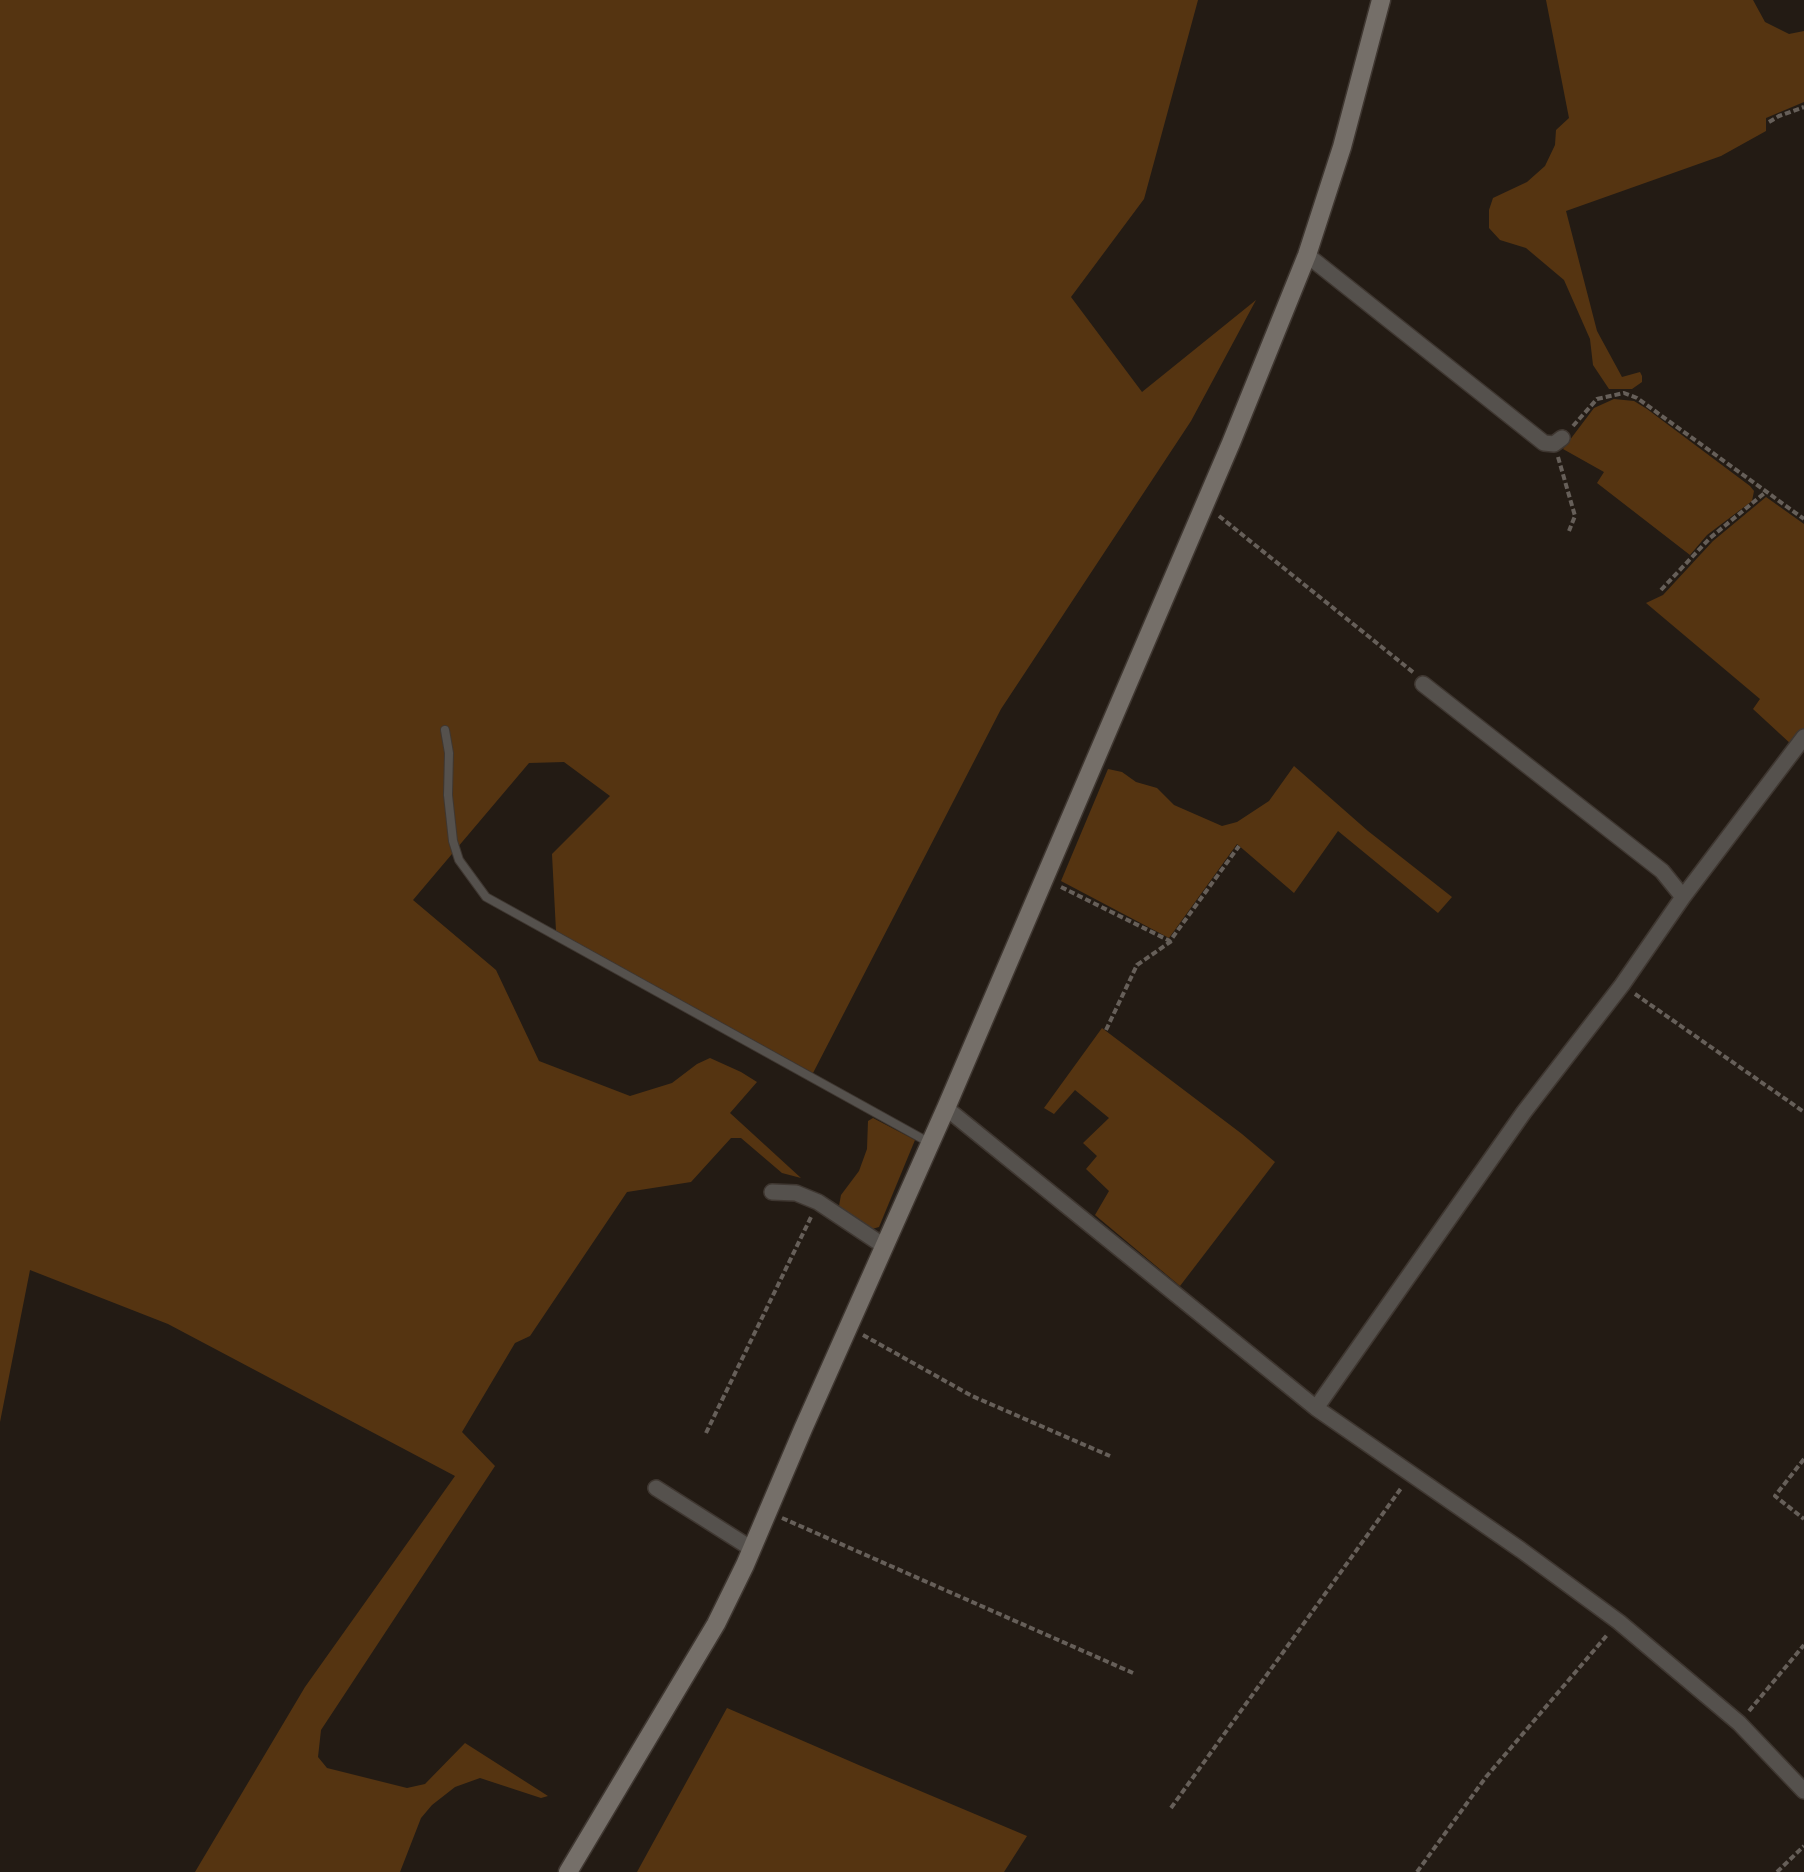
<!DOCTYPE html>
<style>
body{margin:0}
canvas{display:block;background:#231b14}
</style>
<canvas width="1804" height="1872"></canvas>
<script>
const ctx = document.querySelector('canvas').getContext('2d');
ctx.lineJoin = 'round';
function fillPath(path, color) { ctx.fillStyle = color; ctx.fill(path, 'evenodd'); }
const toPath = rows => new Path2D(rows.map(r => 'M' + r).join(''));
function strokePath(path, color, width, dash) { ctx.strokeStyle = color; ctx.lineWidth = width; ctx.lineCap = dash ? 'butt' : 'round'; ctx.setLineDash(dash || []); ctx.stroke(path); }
fillPath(toPath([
 [0,0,1198,0,1144,199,1071,297,1142,392,1256,300,1191,421,1001,709,813,1073,556,931,552,854,610,796,564,762,529,763,413,900,496,970,539,1061,630,1096,672,1083,697,1064,710,1058,741,1072,757,1082,730,1113,801,1178,782,1173,741,1138,731,1138,691,1182,627,1192,530,1336,515,1343,462,1432,495,1466,321,1730,318,1757,327,1768,407,1788,425,1784,465,1743,548,1796,541,1798,480,1778,455,1787,432,1805,421,1818,400,1872,195,1872,305,1687,455,1476,168,1324,30,1270,0,1422],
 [1546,0,1753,0,1765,22,1789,34,1804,31,1804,102,1766,118,1766,131,1721,156,1566,211,1597,331,1622,377,1640,372,1642,376,1642,382,1632,389,1609,389,1593,365,1590,339,1564,280,1526,248,1500,240,1489,228,1489,210,1493,198,1527,182,1545,166,1555,145,1556,130,1569,118],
 [1614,399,1634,401,1647,409,1750,486,1754,491,1752,501,1707,535,1690,555,1597,483,1604,472,1563,449,1594,408],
 [1766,497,1804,524,1804,728,1792,745,1753,709,1760,699,1646,603,1663,595,1713,541],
 [1294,766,1368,831,1452,897,1438,913,1338,831,1294,893,1237,844,1169,938,1061,881,1108,769,1122,772,1136,782,1157,788,1174,805,1222,826,1237,822,1269,801],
 [1102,1028,1242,1134,1275,1162,1180,1286,1095,1215,1109,1191,1086,1169,1097,1156,1083,1143,1109,1118,1075,1090,1054,1114,1044,1108],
 [873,1118,915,1140,879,1227,872,1229,839,1206,841,1195,859,1171,867,1149,868,1121],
 [727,1708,861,1766,1027,1836,1004,1872,637,1872]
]), '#553411');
const lane = toPath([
 [445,730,449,753,448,795,453,841,459,860,486,897,930,1143]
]);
const street = toPath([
 [1307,255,1544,443,1554,444,1562,438],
 [1423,684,1662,871,1683,897],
 [946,1108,1316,1408,1521,1550,1619,1622,1739,1723,1804,1791],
 [772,1192,796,1193,818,1202,884,1246],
 [1316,1408,1524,1112,1622,985,1683,897,1804,737],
 [656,1488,752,1549]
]);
const secondary = toPath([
 [568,1872,716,1624,745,1565,803,1429,946,1108,1231,443,1307,255,1342,147,1381,0]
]);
strokePath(lane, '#3f3731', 10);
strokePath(street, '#3f3731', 18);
strokePath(secondary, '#3f3731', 21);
strokePath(toPath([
 [1769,122,1779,116,1804,107],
 [1573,426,1597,399,1624,393,1637,398,1804,519],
 [1558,457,1575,516,1569,531],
 [1219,516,1414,673],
 [1661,590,1710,538,1767,491],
 [1061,887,1170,941,1239,846],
 [1635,994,1804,1112],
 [1106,1030,1137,965,1173,940],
 [863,1335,972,1396,1110,1456],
 [706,1433,812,1215],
 [1804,1459,1775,1496,1804,1519],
 [782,1518,1133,1673],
 [1749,1711,1804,1645],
 [1171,1808,1402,1487],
 [1417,1872,1486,1777,1608,1634],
 [1777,1872,1804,1846]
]), '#665f59', 4, [6, 3]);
strokePath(lane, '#55514d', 8);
strokePath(street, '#55514d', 15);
strokePath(secondary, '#756f69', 18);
</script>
